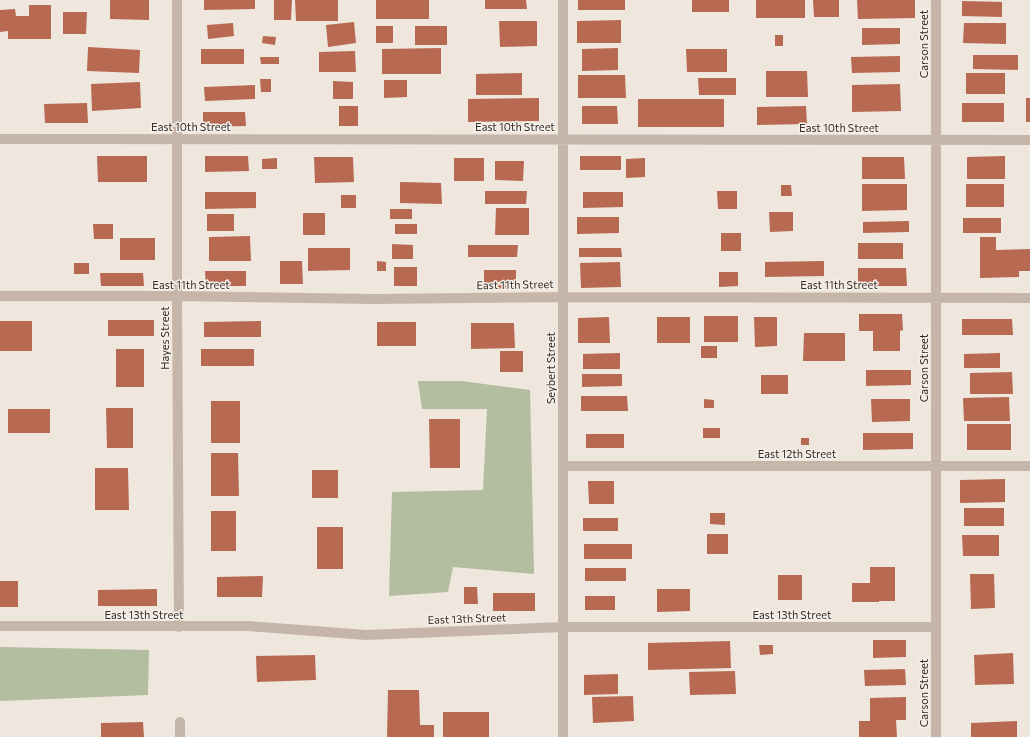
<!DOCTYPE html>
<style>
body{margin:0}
canvas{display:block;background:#efe6dd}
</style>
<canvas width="1030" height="737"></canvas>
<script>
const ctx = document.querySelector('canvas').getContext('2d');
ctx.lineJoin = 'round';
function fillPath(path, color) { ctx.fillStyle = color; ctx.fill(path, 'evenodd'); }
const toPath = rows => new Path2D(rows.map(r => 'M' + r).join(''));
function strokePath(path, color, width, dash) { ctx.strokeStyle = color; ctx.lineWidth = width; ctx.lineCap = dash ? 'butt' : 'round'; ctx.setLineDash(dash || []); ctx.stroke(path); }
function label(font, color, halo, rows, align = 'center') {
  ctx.font = font + ' Commissioner,sans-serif'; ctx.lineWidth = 3; ctx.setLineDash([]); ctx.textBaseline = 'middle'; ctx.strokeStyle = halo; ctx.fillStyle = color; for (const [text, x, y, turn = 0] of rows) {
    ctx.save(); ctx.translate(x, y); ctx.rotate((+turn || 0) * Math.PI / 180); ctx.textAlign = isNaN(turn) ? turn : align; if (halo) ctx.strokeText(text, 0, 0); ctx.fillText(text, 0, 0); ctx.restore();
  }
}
fillPath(toPath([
 [418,381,461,381,530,390,534,574,453,567,448,592,389,596,392,492,483,490,487,409,422,409],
 [0,647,149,650,148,695,0,701]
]), '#b3bd9f');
fillPath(toPath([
 [110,0,149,0,149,20,110,19],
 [204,0,255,0,255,9,204,10],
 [274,0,292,0,291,20,274,20],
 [295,0,338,0,338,21,296,21],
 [376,0,429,0,429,19,376,19],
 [485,0,526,0,527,9,485,9],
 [578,0,625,0,625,10,578,10],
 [692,0,729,0,729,12,692,12],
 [756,0,805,0,805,18,756,18],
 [813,0,839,0,839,17,814,17],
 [857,0,915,0,915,18,858,19],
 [962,1,1002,2,1002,17,962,16],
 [29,5,51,5,51,39,8,39,8,31,0,32,0,10,15,9,16,16,29,16],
 [63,12,87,12,86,34,63,34],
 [621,20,621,43,577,43,577,21],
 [499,21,537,21,537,46,500,47],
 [354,22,356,43,328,47,326,25],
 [233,23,234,36,208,39,207,25],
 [964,23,1006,23,1006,44,963,43],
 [376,26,393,26,393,43,376,43],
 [415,26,447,26,447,45,415,45],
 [862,28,900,28,900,44,862,45],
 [775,35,783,35,783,46,775,46],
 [263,36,276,37,275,45,262,43],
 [88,47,140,50,139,73,87,71],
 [441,48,441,74,382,74,382,49],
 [618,48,618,70,582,71,582,49],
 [201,49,244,49,244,64,201,64],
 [686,49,727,49,727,72,687,72],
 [355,51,356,72,319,72,319,52],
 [973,55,1018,55,1018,70,973,69],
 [900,56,900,72,852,73,851,57],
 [260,57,279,57,279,64,261,64],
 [766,71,807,71,808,97,766,97],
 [522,73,522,95,476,95,476,74],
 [966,73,1005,73,1005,94,966,94],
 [578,75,625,75,626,98,578,98],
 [698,78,736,78,736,95,699,95],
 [260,79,271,79,271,92,261,92],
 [384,80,407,80,407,97,384,98],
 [333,81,353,82,353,99,333,99],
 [140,82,141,108,92,111,91,84],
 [900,84,901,111,852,112,852,85],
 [255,85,255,99,205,101,204,87],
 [539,98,539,121,468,122,468,99],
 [1026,98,1030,98,1030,122,1026,122],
 [638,99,724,99,724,127,638,127],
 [87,103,88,123,45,123,44,104],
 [962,103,1004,103,1004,122,962,122],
 [339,106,358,106,358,126,339,126],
 [582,106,617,106,618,124,582,124],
 [806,106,807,124,757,125,757,107],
 [203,112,245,112,246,126,203,127],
 [97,156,147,156,147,182,98,182],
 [205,156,248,156,249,171,205,172],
 [580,156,621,156,621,170,580,170],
 [1005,156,1005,179,967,179,967,157],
 [314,157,353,157,354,182,315,183],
 [862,157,904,157,905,179,862,179],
 [277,158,277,169,262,169,262,159],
 [454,158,484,158,484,181,454,181],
 [645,158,645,177,626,178,626,159],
 [495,161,524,161,523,181,495,180],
 [400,182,441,183,442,204,400,203],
 [862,184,907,184,907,210,862,211],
 [966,184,1004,184,1004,207,966,207],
 [781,185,791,185,792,196,781,196],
 [485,191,527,191,526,204,485,204],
 [717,191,737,191,737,209,718,209],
 [205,192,256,192,256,208,205,209],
 [583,192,623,192,623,207,583,208],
 [341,195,356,195,356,208,341,208],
 [496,208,529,208,529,235,495,235],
 [390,209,412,209,412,219,390,219],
 [769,212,793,212,793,231,770,232],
 [303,213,325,213,325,235,303,235],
 [207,214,234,214,234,231,207,231],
 [577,217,619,217,619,233,577,234],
 [963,218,1001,218,1001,233,963,233],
 [909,221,909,232,863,233,863,222],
 [93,224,113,224,113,239,94,239],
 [395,224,417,224,417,234,395,234],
 [721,233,741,233,741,251,721,251],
 [250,236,251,261,209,261,209,237],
 [980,237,996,237,996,250,1030,249,1030,271,1019,271,1019,277,980,278],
 [120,238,155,238,155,260,120,260],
 [858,243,903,243,903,259,858,259],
 [392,244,413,245,413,259,392,259],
 [468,245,518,245,517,257,468,257],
 [308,248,350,248,350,270,308,271],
 [579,248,621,248,622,257,579,257],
 [280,261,302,261,303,284,280,284],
 [377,261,386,262,386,271,377,271],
 [824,261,824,276,765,277,765,262],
 [620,262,621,287,581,288,580,263],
 [74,263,89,263,89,274,74,274],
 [394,267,417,267,417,286,394,286],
 [858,268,906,268,907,286,858,286],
 [484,270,516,270,516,289,484,288],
 [205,271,246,271,246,286,206,286],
 [719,272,738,272,738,286,719,287],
 [100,273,143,273,144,286,101,286],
 [859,314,902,314,903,330,900,331,900,351,873,351,873,331,859,331],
 [704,316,738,316,738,342,704,342],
 [609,317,610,343,578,343,578,318],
 [657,317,690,317,690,343,657,343],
 [754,317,777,317,777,346,755,347],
 [962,319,1012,319,1013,335,962,335],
 [108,320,154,320,154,336,108,336],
 [0,321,32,321,32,351,0,351],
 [261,321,261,337,204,337,204,322],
 [377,322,416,322,416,346,377,346],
 [471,323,514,323,515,348,471,349],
 [804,333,845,333,845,361,803,361],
 [701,346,717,346,717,358,701,358],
 [116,349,144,349,144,387,116,387],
 [201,349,254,349,254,366,201,366],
 [500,351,523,351,523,372,500,372],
 [620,353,620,369,583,369,583,354],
 [1000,353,1000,368,964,368,964,354],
 [866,370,911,370,911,385,866,386],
 [1012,372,1013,394,970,394,970,373],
 [582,374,622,374,622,386,582,387],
 [761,375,788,375,788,394,761,394],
 [581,396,627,396,628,411,581,411],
 [1009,397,1010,421,964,421,963,398],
 [704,399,714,400,714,408,704,408],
 [871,399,910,399,910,421,872,422],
 [211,401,240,401,240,443,211,443],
 [106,408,133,408,133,448,107,448],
 [8,409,50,409,50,433,8,433],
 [429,419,460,419,460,468,430,468],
 [967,424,1011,424,1011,450,967,450],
 [703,428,720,428,720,438,703,438],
 [863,433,913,433,913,449,863,450],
 [586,434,624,434,624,448,586,448],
 [801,438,809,438,809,445,801,445],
 [211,453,238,453,239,496,211,496],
 [95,468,128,468,129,510,95,510],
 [312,470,338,470,338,498,312,498],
 [1005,479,1005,502,960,503,960,480],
 [588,481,614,481,614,504,589,504],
 [964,508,1004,508,1004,526,964,526],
 [211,511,236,511,236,551,211,551],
 [710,513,725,513,725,525,710,524],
 [583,518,618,518,618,531,583,531],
 [317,527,343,527,343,569,317,569],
 [707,534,728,534,728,554,707,554],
 [962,535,999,535,999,556,963,556],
 [584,544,632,544,632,559,584,559],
 [870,567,895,567,895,601,879,601,879,602,852,602,852,583,870,583],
 [585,568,626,568,626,581,585,581],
 [970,574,994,574,995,608,971,609],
 [778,575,802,575,802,600,778,600],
 [263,576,262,597,217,597,217,577],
 [0,581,18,581,18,607,0,607],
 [464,587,477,587,478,604,464,604],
 [157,589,157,606,98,606,98,590],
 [657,589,690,589,690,611,657,612],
 [493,593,535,593,535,611,493,611],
 [585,596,615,596,615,610,585,610],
 [873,640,906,640,906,657,873,658],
 [730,641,731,668,648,670,648,643],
 [759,645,773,645,773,654,760,655],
 [1013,653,1014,684,975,685,974,655],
 [315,655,316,680,257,682,256,656],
 [905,669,906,685,865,686,864,670],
 [735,671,736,694,690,695,689,672],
 [618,674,618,694,584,695,584,675],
 [388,690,419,690,420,725,434,725,434,737,387,737],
 [633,696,634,721,593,723,592,697],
 [906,697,906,720,896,720,897,737,859,737,859,721,870,721,870,698],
 [443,712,489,712,489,737,443,737],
 [1017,721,1017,737,971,737,971,723],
 [143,722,144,737,101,737,101,723]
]), '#b86952');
strokePath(toPath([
 [177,0,177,296,179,627],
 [0,139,1030,140],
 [0,296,177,296,373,299,563,297,1030,298],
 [563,466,1030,466],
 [0,626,248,626,366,635,563,627,936,627],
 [180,737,180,722],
 [563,737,563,0],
 [936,737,936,0]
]), '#c6b6aa', 10);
label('11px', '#342c29', '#f7f0e9', [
 ["Carson Street",924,44,-90],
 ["East 10th Street",191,127],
 ["East 10th Street",515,127],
 ["East 10th Street",839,128],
 ["East 11th Street",191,285],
 ["East 11th Street",515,285,-1],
 ["East 11th Street",839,285],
 ["Hayes Street",165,338,-90],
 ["Seybert Street",551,368,-90],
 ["Carson Street",924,368,-90],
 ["East 12th Street",797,454],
 ["East 13th Street",144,615],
 ["East 13th Street",792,615],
 ["East 13th Street",467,619,-2],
 ["Carson Street",924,693,-90]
]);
</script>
